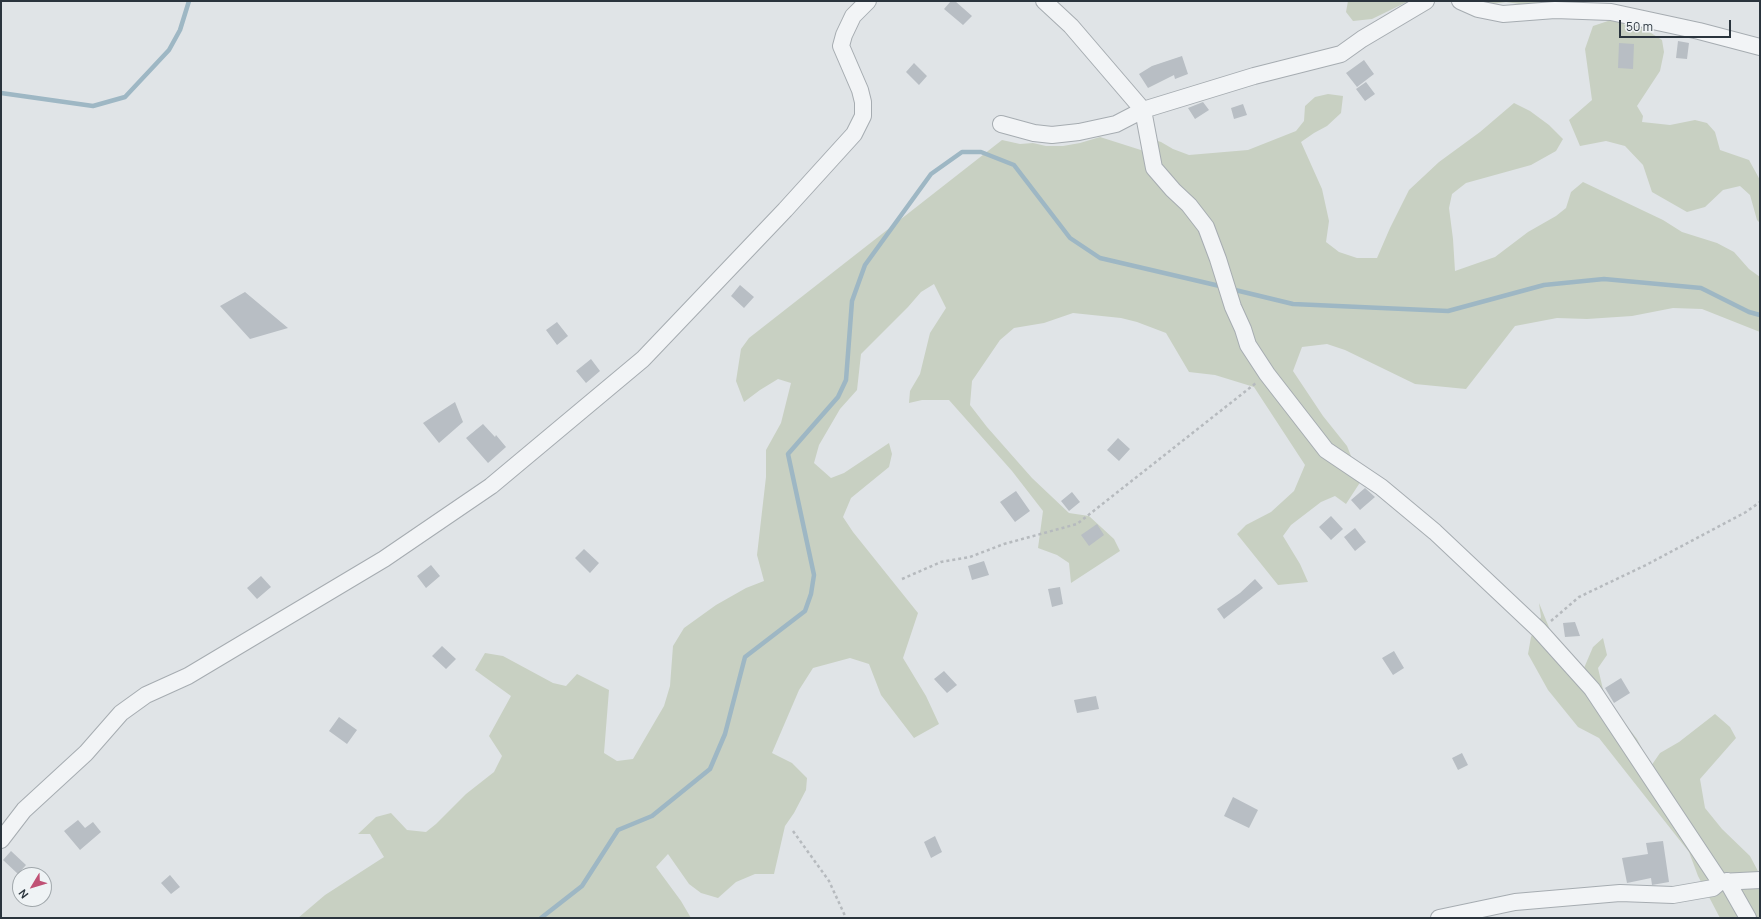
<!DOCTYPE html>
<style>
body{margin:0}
#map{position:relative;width:1761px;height:919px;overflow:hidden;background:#e0e4e7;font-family:Manrope,sans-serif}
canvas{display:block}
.frame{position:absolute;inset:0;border:2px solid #2a343d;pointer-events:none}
.north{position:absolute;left:12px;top:867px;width:40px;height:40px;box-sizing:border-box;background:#eff3f5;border:1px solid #a0a7ab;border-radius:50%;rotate:232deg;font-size:11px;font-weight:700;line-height:16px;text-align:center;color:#2a343d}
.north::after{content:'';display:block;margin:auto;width:14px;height:18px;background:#c05175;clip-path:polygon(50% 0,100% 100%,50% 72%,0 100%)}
.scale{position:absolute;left:1619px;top:20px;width:112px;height:18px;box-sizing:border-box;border:2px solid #2a343d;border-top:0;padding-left:5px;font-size:12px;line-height:14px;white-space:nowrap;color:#2a343d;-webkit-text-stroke:3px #eff3f5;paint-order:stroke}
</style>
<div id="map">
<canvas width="1761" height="919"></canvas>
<div class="frame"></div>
<div class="north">N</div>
<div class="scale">50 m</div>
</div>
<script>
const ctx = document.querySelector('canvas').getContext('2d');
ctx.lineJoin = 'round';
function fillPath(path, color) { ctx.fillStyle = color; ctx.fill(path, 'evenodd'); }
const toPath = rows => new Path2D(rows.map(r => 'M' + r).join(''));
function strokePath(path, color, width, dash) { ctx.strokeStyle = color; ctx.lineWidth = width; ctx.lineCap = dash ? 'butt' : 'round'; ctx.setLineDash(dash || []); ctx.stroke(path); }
fillPath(toPath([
 [1348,1,1409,1,1372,19,1353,21,1346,12],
 [1479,1,1549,1,1538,7,1506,2,1486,5],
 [1617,18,1640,26,1662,40,1664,52,1660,71,1637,106,1643,116,1642,122,1670,125,1695,120,1707,123,1715,132,1720,150,1749,160,1760,180,1760,223,1757,220,1750,195,1740,186,1723,190,1705,207,1687,212,1652,192,1643,165,1625,146,1606,141,1580,146,1569,120,1592,100,1585,49,1593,26],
 [1328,94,1343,96,1341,113,1327,126,1314,133,1301,142,1322,189,1329,221,1326,242,1339,252,1357,258,1377,258,1390,228,1409,190,1439,162,1480,132,1514,103,1530,111,1549,125,1563,139,1556,151,1531,165,1466,183,1452,194,1449,208,1453,239,1455,271,1495,257,1528,232,1556,216,1566,208,1571,192,1583,182,1663,220,1682,232,1717,243,1734,252,1749,269,1760,277,1760,332,1702,309,1673,308,1632,316,1587,319,1557,318,1515,326,1466,389,1415,384,1345,350,1327,344,1302,347,1293,371,1323,416,1347,446,1361,481,1346,504,1335,496,1321,502,1291,525,1283,536,1300,564,1308,582,1278,585,1237,534,1246,525,1271,512,1294,491,1305,465,1254,387,1215,375,1189,372,1166,333,1137,322,1121,318,1073,313,1044,323,1014,328,1000,340,972,381,970,405,987,427,1032,478,1069,513,1089,516,1114,539,1120,551,1071,583,1069,563,1057,555,1038,548,1043,511,1012,471,949,400,922,400,909,403,910,391,920,374,930,333,946,308,934,284,921,292,908,307,861,354,857,390,840,409,819,445,814,463,831,478,844,473,889,443,892,454,889,467,851,498,843,517,853,532,918,613,903,658,926,696,939,724,914,738,881,695,869,664,850,658,813,668,799,690,772,753,792,763,807,778,806,790,794,813,785,826,774,874,755,874,736,882,718,898,701,893,689,884,668,854,656,867,681,901,691,918,298,918,325,895,384,857,370,834,358,834,376,817,391,813,407,830,426,832,436,824,466,794,494,772,502,756,489,736,511,696,475,670,485,653,503,656,553,683,566,686,577,674,609,690,604,753,617,761,633,759,664,706,670,686,673,646,684,628,716,605,746,588,764,581,757,555,766,477,766,450,781,423,791,383,778,379,760,390,744,402,736,381,741,349,749,338,1002,140,1020,144,1033,143,1046,146,1063,146,1080,143,1100,137,1144,151,1146,137,1161,142,1173,149,1189,155,1248,150,1296,131,1304,121,1305,106,1315,97],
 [1539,603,1555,642,1584,668,1593,647,1603,638,1607,655,1598,668,1605,698,1637,739,1651,766,1660,753,1679,742,1715,714,1730,727,1736,738,1700,779,1705,808,1722,829,1750,856,1760,875,1760,918,1720,918,1698,876,1689,852,1599,738,1578,727,1548,690,1528,654,1531,637,1541,617]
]), '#c8d0c2');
strokePath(toPath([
 [1,93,93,106,125,97,169,50,180,30,189,1],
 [1231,289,1293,304,1448,311,1544,285,1604,279,1701,288,1749,312,1760,315],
 [541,918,582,886,618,830,652,816,710,769,725,734,745,657,805,611,811,594,814,575,788,454,838,397,846,380,852,301,865,265,931,174,962,152,981,152,1014,165,1070,238,1100,258,1224,287]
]), '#9eb7c4', 4.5);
fillPath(toPath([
 [951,1,955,1,972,16,963,25,944,9],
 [1678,41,1689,43,1687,59,1676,58],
 [1619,43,1634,44,1633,69,1618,68],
 [1182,56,1188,74,1175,79,1174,75,1148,88,1139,74,1152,66],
 [1364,60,1374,74,1357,87,1346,73],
 [914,63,927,76,919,85,906,72],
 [1366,82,1375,94,1365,101,1356,89],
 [1203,102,1209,110,1195,119,1188,108],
 [1243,104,1247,115,1234,119,1231,108],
 [740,285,754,297,744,308,731,296],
 [245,292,288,328,250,339,220,306],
 [557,322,568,336,557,345,546,330],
 [591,359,600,371,586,383,576,371],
 [455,402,463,422,439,443,423,423],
 [483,424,495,437,496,435,506,447,488,463,466,438],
 [1118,438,1130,449,1119,461,1107,450],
 [1365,488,1375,497,1360,510,1351,500],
 [1016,491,1030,511,1015,522,1000,502],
 [1072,492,1080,502,1069,511,1061,501],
 [1331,516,1343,529,1331,540,1319,527],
 [1097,524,1104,535,1089,546,1081,535],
 [1355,528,1366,542,1355,551,1344,537],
 [584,549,599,563,590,573,575,558],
 [984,561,989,575,972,580,968,566],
 [431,565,440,576,426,588,417,576],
 [261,576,271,587,257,599,247,588],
 [1255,579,1263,588,1224,619,1217,609,1240,593],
 [1060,587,1063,604,1052,607,1048,589],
 [1575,622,1580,636,1565,637,1563,623],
 [442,646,456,659,446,669,432,656],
 [1394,651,1404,668,1393,675,1382,658],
 [944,671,957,685,947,693,934,679],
 [1621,678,1630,693,1614,703,1605,688],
 [1096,696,1099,709,1077,713,1074,700],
 [339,717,357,730,347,744,329,731],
 [1462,753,1468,765,1458,770,1452,758],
 [1233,797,1258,810,1249,828,1224,816],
 [78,820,85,828,93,822,101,832,80,850,64,831],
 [935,836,942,852,931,858,924,842],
 [1663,841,1669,882,1652,885,1651,878,1627,883,1622,858,1648,854,1646,843],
 [11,851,26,865,18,874,3,860],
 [170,875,180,887,171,894,161,883]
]), '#b8bec4');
const minor = toPath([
 [1044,1,1071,26,1143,110,1254,76,1341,54,1362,39,1426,1],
 [1460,1,1478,9,1503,14,1555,10,1611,12,1699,31,1760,47],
 [1001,124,1034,133,1052,135,1079,132,1116,124,1143,110,1154,168,1173,190,1189,205,1206,227,1218,259,1233,307,1243,329,1248,345,1267,374,1326,450,1381,487,1435,532,1539,630,1592,689,1720,882],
 [1,840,24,810,86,753,121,713,146,695,188,676,384,559,491,486,643,359,785,210,854,134,863,116,863,102,860,90,841,46,844,35,853,16,868,1],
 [1727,881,1748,918],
 [1439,918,1515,902,1620,893,1673,895,1713,888,1720,882,1760,880]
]);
strokePath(minor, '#a6acb1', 18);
strokePath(toPath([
 [902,579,941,562,970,557,1004,544,1077,524,1256,383],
 [1551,621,1579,597,1646,565,1746,512,1760,502],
 [793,831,829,881,846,918]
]), '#b6babe', 2.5, [3, 3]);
strokePath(minor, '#f2f4f6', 16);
</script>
